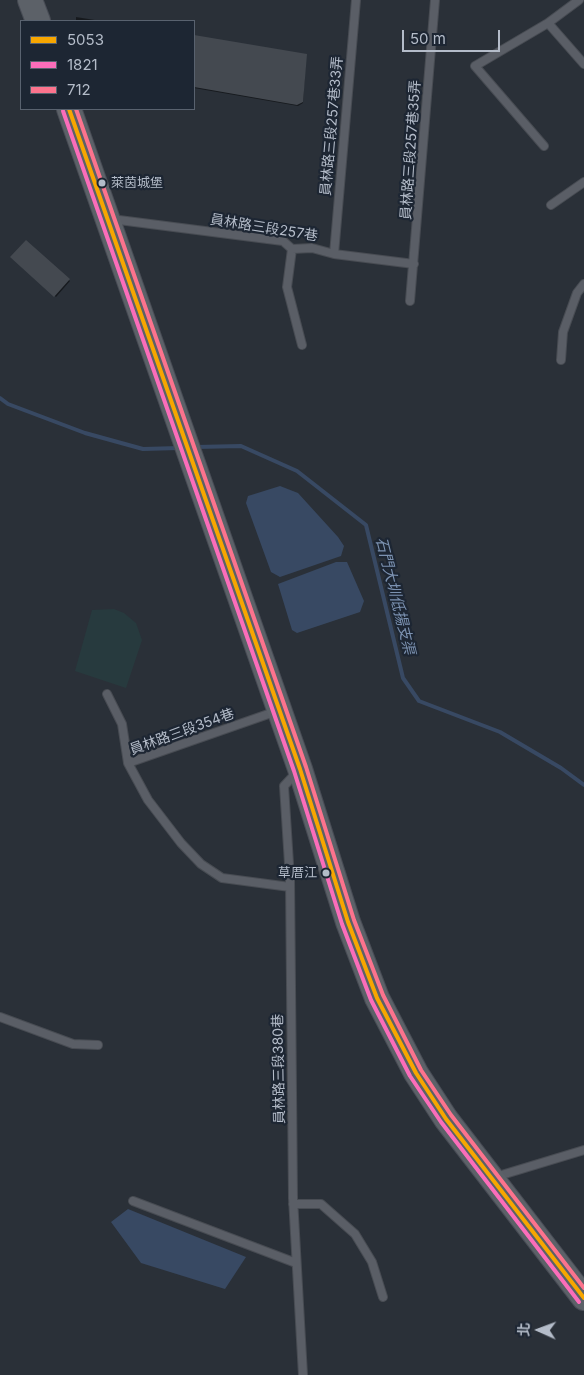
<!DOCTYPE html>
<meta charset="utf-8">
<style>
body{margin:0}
#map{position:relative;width:584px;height:1375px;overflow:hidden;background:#2a3038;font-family:Inter,"Noto Sans TC",sans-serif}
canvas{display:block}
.legend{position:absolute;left:20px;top:20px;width:175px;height:90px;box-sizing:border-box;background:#1d2633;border:1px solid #59626f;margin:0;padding:6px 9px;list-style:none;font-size:15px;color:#b4bcc9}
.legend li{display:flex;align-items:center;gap:10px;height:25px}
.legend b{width:25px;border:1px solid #59626f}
.north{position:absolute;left:514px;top:1305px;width:50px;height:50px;-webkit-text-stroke:4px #1d2633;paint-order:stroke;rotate:272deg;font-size:14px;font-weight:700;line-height:20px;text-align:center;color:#b4bcc9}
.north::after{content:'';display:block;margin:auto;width:18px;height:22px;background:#b4bcc9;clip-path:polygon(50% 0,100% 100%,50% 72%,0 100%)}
.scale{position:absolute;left:402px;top:30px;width:98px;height:22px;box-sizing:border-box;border:2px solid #b4bcc9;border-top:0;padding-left:6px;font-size:15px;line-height:18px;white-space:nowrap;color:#b4bcc9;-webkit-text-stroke:4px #1d2633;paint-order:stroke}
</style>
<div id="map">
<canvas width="584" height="1375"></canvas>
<ul class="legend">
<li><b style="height:6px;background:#f7a600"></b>5053</li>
<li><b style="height:6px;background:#fb6dba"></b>1821</li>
<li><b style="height:6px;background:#fc738d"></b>712</li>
</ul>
<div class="north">北</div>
<div class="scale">50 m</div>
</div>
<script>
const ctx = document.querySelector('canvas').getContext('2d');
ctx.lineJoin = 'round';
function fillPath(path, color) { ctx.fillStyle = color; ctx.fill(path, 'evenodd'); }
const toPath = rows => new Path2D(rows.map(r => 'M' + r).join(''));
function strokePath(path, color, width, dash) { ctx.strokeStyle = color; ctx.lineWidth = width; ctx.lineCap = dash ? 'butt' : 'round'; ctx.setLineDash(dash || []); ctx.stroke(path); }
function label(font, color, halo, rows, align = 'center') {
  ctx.font = font + ' Inter,"Noto Sans TC",sans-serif'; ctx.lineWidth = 4.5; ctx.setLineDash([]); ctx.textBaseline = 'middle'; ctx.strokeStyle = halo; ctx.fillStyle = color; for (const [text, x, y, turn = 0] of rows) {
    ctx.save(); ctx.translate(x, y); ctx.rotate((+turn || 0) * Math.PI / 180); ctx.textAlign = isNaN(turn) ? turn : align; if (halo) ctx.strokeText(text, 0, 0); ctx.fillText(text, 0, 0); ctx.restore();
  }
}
fillPath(toPath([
 [114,609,124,613,136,623,142,640,126,688,75,671,92,610]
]), '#273a3e');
fillPath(toPath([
 [280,486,298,493,338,537,344,546,341,556,280,577,271,572,246,503,248,496],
 [336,562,347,562,364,601,360,612,297,633,292,630,278,584],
 [128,1209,246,1257,225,1289,141,1263,111,1222]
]), '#384963');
fillPath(toPath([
 [76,17,101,21,76,21],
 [194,37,306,55,303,103,298,106,194,88],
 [26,241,70,281,56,297,12,257]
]), '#0007');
strokePath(toPath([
 [0,398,8,404,85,433,143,449,179,448],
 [196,447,241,446,297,471,366,525,403,678,419,701,500,732,561,768,584,785]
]), '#384963', 4);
fillPath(toPath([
 [194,35,307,54,303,102,297,105,194,87],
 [26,240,70,279,54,297,10,257]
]), '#444950');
const service = toPath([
 [548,23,584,64],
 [544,146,475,66,548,23,579,0],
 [551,205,584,182],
 [111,219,283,241,292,249,312,248,334,254,414,264],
 [292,249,287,287,302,345],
 [334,254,356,0],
 [410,301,435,0],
 [561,360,563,332,577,293,584,284],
 [107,694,122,724,128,763],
 [277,711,128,763,148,800,181,843,201,864,222,878,290,887],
 [297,772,284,786,290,879,293,1198,303,1375],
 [0,1017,73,1044,98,1045],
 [495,1177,584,1150],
 [133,1201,296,1263],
 [293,1204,321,1204,355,1234,372,1262,383,1297]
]);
const primary = toPath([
 [30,0,38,21],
 [69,109,300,769,348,922,377,998,416,1073,446,1119,584,1298]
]);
strokePath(service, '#484c53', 10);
strokePath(primary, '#484c55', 26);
strokePath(service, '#5a5e66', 8);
strokePath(primary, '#5c6168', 24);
strokePath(toPath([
 [69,109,300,769,348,922,377,998,416,1073,446,1119,584,1298]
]), '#f7a600', 4);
strokePath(toPath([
 [63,111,294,771,342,924,371,1000,410,1076,441,1122,579,1302]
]), '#fb6dba', 4);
strokePath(toPath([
 [76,109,306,767,354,920,383,995,421,1070,451,1115,584,1288]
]), '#fc738d', 4);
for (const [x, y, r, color] of [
 [102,183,4.5,"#b4bcc9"],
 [326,873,4.5,"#b4bcc9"]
]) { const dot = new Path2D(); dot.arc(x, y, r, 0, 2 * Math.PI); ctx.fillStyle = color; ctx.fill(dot); strokePath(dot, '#1d2633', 2); }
label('13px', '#b4bcc9', '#1d2633', [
 ["萊茵城堡",111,183],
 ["草厝江",317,873,"right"]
], 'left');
label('14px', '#b4bcc9', '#1d2633', [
 ["員林路三段257巷33弄",332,126,-85],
 ["員林路三段257巷35弄",411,150,-86],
 ["員林路三段257巷",264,228,9],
 ["員林路三段354巷",182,732,-20],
 ["員林路三段380巷",279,1069,-91]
]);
label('italic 15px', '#7c92b1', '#1d2633', [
 ["石門大圳低揚支渠",395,596,76]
]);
</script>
